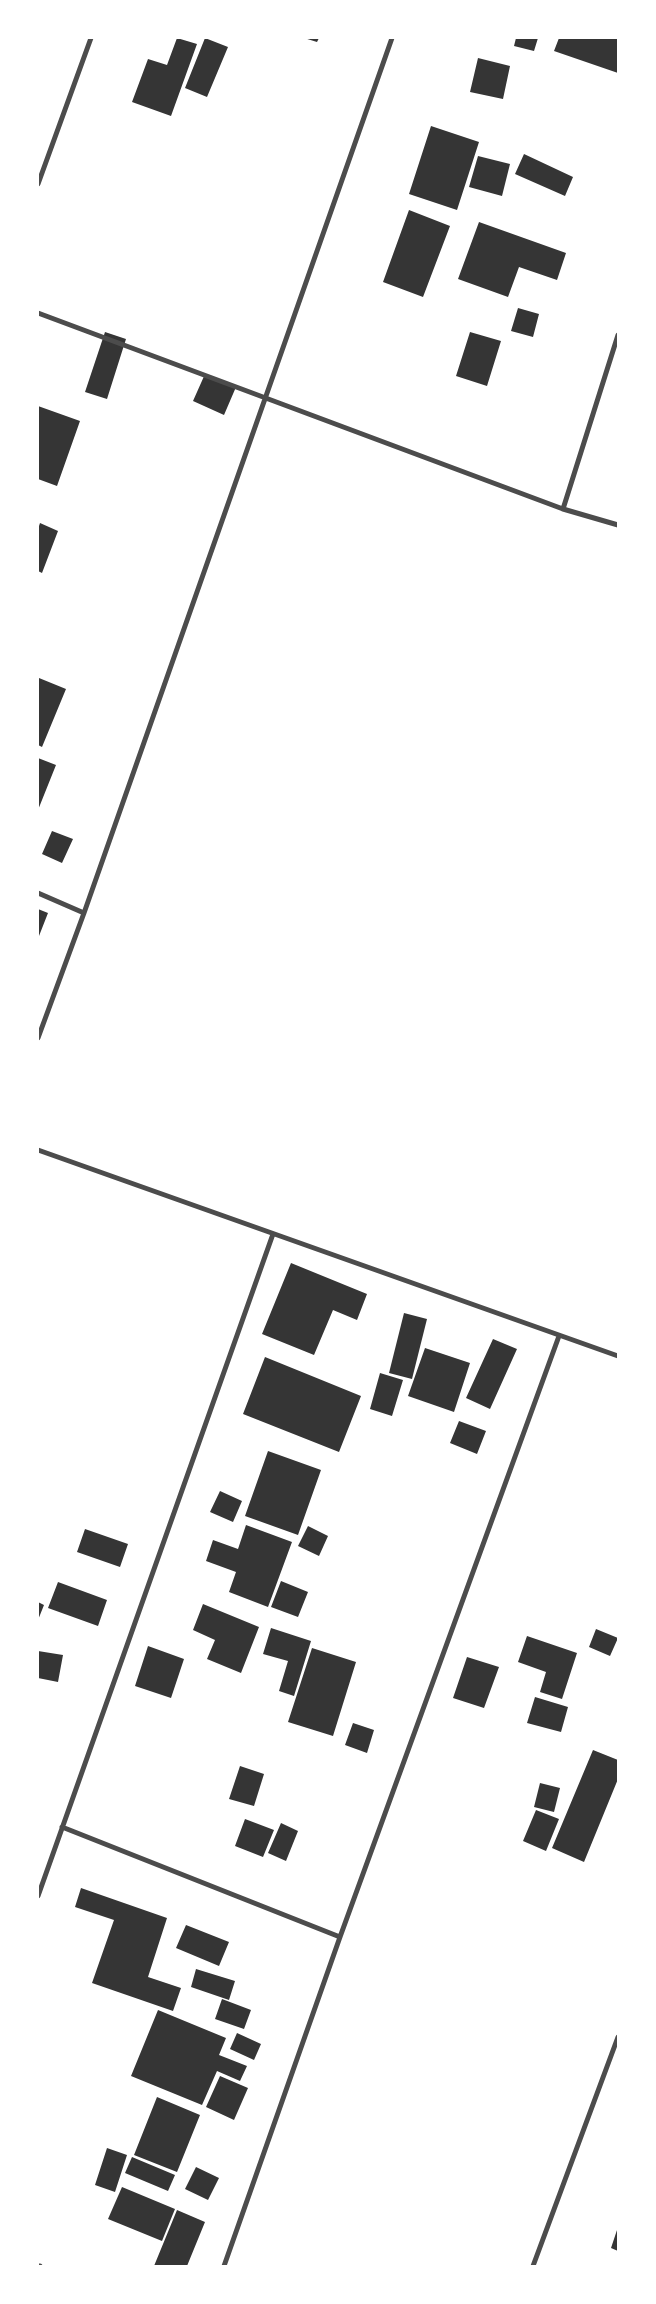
<!DOCTYPE html>
<style>
body{margin:0}
#map{position:relative;width:656px;height:2304px;overflow:hidden;background:#fff;font-family:"Exo 2",sans-serif}
canvas{display:block}
.frame{position:absolute;inset:0;border:39px solid #fff;pointer-events:none}
</style>
<div id="map">
<canvas width="656" height="2304"></canvas>
<div class="frame"></div>
</div>
<script>
const ctx = document.querySelector('canvas').getContext('2d');
ctx.lineJoin = 'round';
function fillPath(path, color) { ctx.fillStyle = color; ctx.fill(path, 'evenodd'); }
const toPath = rows => new Path2D(rows.map(r => 'M' + r).join(''));
function strokePath(path, color, width, dash) { ctx.strokeStyle = color; ctx.lineWidth = width; ctx.lineCap = dash ? 'butt' : 'round'; ctx.setLineDash(dash || []); ctx.stroke(path); }
fillPath(toPath([
 [177,38,197,44,171,116,132,102,148,59,167,65],
 [205,38,228,47,207,97,185,88],
 [304,38,319,38,317,42],
 [516,38,538,38,534,51,514,46],
 [559,38,618,39,618,73,554,51],
 [478,58,510,66,503,99,470,92],
 [431,126,479,142,457,210,409,194],
 [524,154,573,177,565,196,515,174],
 [478,156,510,164,502,196,469,187],
 [409,210,450,226,423,297,383,282],
 [479,222,566,253,557,280,519,267,508,297,458,279],
 [518,308,539,314,533,337,511,331],
 [105,332,126,339,107,399,85,392],
 [470,332,501,341,487,386,456,376],
 [205,374,236,387,224,415,193,401],
 [38,406,80,421,57,486,38,479],
 [40,523,58,531,42,573,38,571,38,529],
 [39,678,66,689,42,747,38,745,38,683],
 [38,758,56,765,38,810],
 [52,831,73,839,62,863,42,854],
 [38,909,48,913,39,936,38,935],
 [291,1263,367,1294,357,1320,333,1310,314,1355,262,1334],
 [404,1313,427,1319,412,1379,389,1373],
 [493,1339,517,1349,490,1409,466,1398],
 [425,1348,470,1363,454,1412,408,1396],
 [265,1357,361,1396,339,1452,243,1414],
 [380,1373,403,1380,392,1416,370,1409],
 [459,1421,486,1431,477,1454,450,1443],
 [268,1451,321,1470,298,1535,245,1516],
 [220,1491,242,1501,233,1522,210,1512],
 [246,1525,292,1542,268,1607,229,1592,236,1572,206,1561,213,1540,238,1549],
 [308,1526,328,1536,319,1556,298,1546],
 [85,1529,128,1544,120,1567,77,1552],
 [281,1581,308,1592,298,1617,271,1607],
 [58,1582,107,1600,98,1626,48,1608],
 [38,1602,44,1605,38,1620],
 [203,1604,259,1627,241,1673,207,1659,215,1640,193,1630],
 [271,1628,311,1641,294,1696,279,1691,288,1661,263,1654],
 [596,1629,618,1638,610,1656,589,1647],
 [527,1636,577,1653,562,1699,540,1692,546,1672,518,1662],
 [148,1646,184,1659,171,1698,135,1686],
 [312,1648,356,1662,333,1736,288,1722],
 [38,1651,63,1655,58,1682,38,1678],
 [467,1657,499,1667,484,1708,453,1698],
 [535,1697,568,1707,561,1732,527,1723],
 [353,1723,374,1730,367,1753,345,1745],
 [593,1750,618,1760,618,1779,584,1862,552,1848],
 [240,1766,264,1774,254,1806,229,1799],
 [540,1783,560,1788,554,1812,534,1807],
 [536,1810,559,1819,546,1851,523,1841],
 [245,1819,274,1830,263,1857,235,1846],
 [281,1823,298,1831,286,1861,268,1853],
 [81,1888,167,1918,148,1977,181,1988,173,2011,92,1983,114,1920,75,1907],
 [186,1925,229,1942,219,1966,176,1948],
 [196,1969,235,1981,229,2000,191,1987],
 [222,1999,251,2010,244,2029,215,2019],
 [158,2010,226,2038,219,2055,247,2066,240,2081,217,2071,202,2105,131,2076],
 [237,2033,261,2044,254,2060,230,2049],
 [220,2076,248,2088,234,2120,206,2107],
 [157,2097,200,2115,177,2172,134,2155],
 [107,2148,127,2155,115,2192,95,2185],
 [132,2157,175,2175,168,2191,125,2173],
 [196,2167,219,2178,208,2200,185,2189],
 [122,2187,175,2209,162,2241,108,2219],
 [177,2210,205,2222,187,2266,154,2266],
 [618,2227,618,2251,611,2248]
]), '#353535');
strokePath(toPath([
 [38,184,91,38],
 [38,313,563,509,618,525],
 [563,509,618,335],
 [38,893,84,913],
 [38,1038,84,913,392,38],
 [38,1150,618,1356],
 [62,1827,340,1937],
 [38,1896,273,1234],
 [38,2266,40,2266],
 [224,2266,340,1937,559,1336],
 [533,2266,618,2037]
]), '#4c4c4c', 5);
</script>
